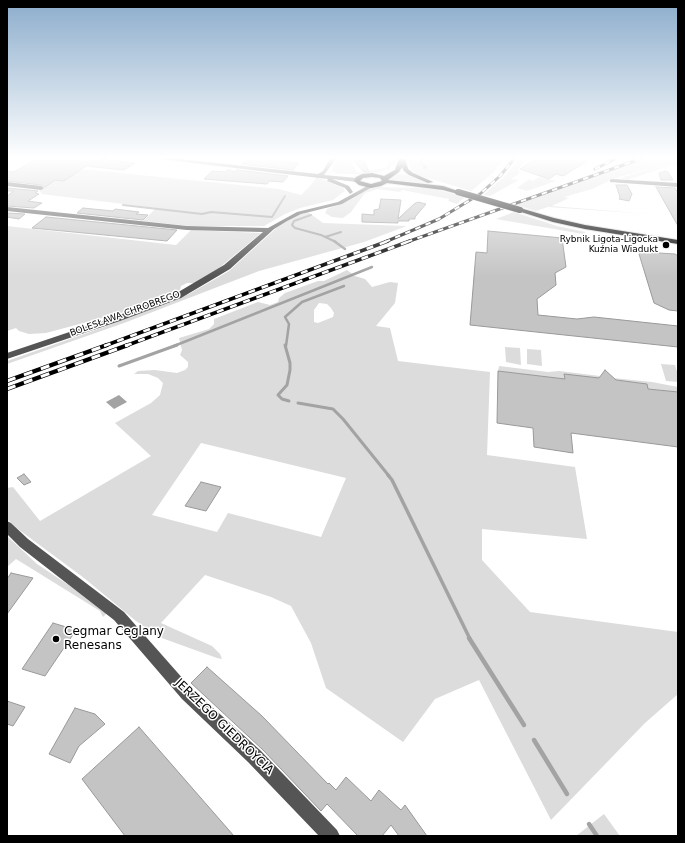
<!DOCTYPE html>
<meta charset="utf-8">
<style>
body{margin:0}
#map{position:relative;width:685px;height:843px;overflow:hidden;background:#fff;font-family:"DejaVu Sans",sans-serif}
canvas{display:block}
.frame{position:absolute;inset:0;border:8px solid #000;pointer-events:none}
</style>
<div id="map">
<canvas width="685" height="843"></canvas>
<div class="frame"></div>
</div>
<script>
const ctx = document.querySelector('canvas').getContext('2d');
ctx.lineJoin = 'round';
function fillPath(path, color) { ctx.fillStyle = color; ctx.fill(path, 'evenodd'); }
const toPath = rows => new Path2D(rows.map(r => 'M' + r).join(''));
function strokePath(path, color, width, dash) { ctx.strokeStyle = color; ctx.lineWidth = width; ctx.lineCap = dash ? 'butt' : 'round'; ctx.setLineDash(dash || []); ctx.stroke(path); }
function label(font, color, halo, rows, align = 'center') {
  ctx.font = font + ' "DejaVu Sans",sans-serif'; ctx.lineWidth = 3; ctx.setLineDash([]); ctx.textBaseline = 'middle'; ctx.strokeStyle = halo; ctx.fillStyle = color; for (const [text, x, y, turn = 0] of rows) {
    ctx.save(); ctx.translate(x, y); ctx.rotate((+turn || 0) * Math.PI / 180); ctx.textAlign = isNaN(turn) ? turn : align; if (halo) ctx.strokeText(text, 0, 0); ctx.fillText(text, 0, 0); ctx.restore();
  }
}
fillPath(toPath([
 [338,159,350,159,357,173,388,167,388,159,398,159,389,169,379,172,357,174,338,174,332,171,333,166],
 [410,159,504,159,493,173,471,191,418,175,411,169,409,166],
 [519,159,527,159,519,168,519,174,511,179,519,180,490,196,483,195,504,177],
 [647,159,678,159,678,161,615,178,592,189,564,197,569,198,552,206,648,214,548,207,536,211,516,205,616,168],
 [678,162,678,164,668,166,628,180,621,178,649,169],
 [71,168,279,189,301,195,310,186,317,177,343,188,345,191,333,200,300,208,285,214,264,226,189,226,143,221,156,208,42,194,39,190],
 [396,174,409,175,427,183,399,182,391,180,390,178],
 [539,177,556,181,527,191,517,188,529,179,533,181],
 [371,187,419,188,438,190,465,197,457,204,448,201,449,199,402,190,400,192,378,189,365,193,351,212,343,218,332,217,325,213,327,209,348,201],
 [308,212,323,223,407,226,364,242,259,271,124,323,7,364,7,361,107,326,189,294,229,271,282,223,298,215],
 [514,212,557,226,586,232,583,234,496,219],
 [7,226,176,245,191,230,261,233,219,268,195,283,187,283,181,286,180,290,124,312,46,333,29,334,19,331,16,328,7,331],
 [347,270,355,276,365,279,372,287,390,282,398,283,395,303,376,326,390,328,398,361,490,372,487,455,575,467,587,539,482,529,482,560,530,612,678,632,678,694,645,723,551,820,479,680,435,699,403,742,326,688,311,643,291,606,271,597,205,575,161,623,212,646,220,654,222,659,217,658,159,637,136,621,84,578,18,529,7,519,7,488,13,487,40,521,151,456,115,423,151,403,160,395,163,383,158,378,148,374,134,374,138,371,155,370,177,373,185,370,188,367,188,362,180,355,182,350,179,338,209,329,214,324,214,319,258,302,270,305,278,302,279,298,285,293,318,281,324,281],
 [319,303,327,304,331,308,334,313,333,317,318,323,314,322,314,310],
 [201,443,346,478,321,537,228,513,217,532,152,515],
 [505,347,520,348,521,365,506,362],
 [527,349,541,350,542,366,527,364],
 [661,364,675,365,678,375,678,382,666,381],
 [499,366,548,372,559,371,600,376,598,378,564,375,565,379,498,371],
 [613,378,652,382,678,387,678,392,648,389,647,384,616,380],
 [7,536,37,564,91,600,107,613,103,617,100,611,16,559,7,567],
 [604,814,620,836,576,836]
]), '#dcdcdc');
fillPath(toPath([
 [119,395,127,402,114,409,106,402]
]), '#a3a3a3');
strokePath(toPath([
 [422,159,421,163,426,167,424,168],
 [123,205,202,214,211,212,272,217,285,196],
 [311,215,294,221,292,225,295,228,321,235,336,242],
 [325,237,341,232]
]), '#a3a3a3', 2);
strokePath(toPath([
 [334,241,345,249],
 [174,346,372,267],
 [286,346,289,324,285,317,302,302,344,286]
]), '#a3a3a3', 2.5);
strokePath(toPath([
 [285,345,290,363,290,370,287,385,278,395,282,399,289,401],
 [119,366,177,345],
 [298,403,333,409,343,419,389,476]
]), '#a3a3a3', 3);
strokePath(toPath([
 [388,475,392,480,470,639]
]), '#a3a3a3', 3.5);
strokePath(toPath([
 [469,638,524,725],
 [534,740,567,794],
 [589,824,597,836]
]), '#a3a3a3', 4.5);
const building = toPath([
 [36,159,100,159,135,163,124,170,86,166,64,181,55,180,45,187,41,185,7,181,7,171,14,172,36,159],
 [248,159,283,159,282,161,299,163,293,170,242,164,248,159],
 [535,159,590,159,565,175,562,176,556,174,549,179,520,169,535,159],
 [364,160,369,172,364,172,354,161,364,160],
 [227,170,230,170,234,172,237,170,288,176,283,182,269,181,267,184,204,179,212,171,225,172,227,170],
 [665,171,668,172,673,180,661,180,659,173,665,171],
 [616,185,627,185,632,194,629,201,619,199,620,197,616,185],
 [656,187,675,188,678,193,678,226,656,187],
 [7,188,38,191,35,193,39,194,28,201,42,203,34,208,7,206,7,196,14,191,7,191,7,188],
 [381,199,401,200,398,219,414,204,418,202,426,204,415,217,415,219,409,219,409,221,398,221,398,223,362,222,362,214,374,215,374,210,379,209,381,199],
 [83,208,113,211,115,209,139,212,136,214,148,215,143,220,77,213,83,208],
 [7,213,25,214,19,219,7,217,7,213],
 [46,217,177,230,167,241,32,228,46,217],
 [488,231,562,238,566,267,555,273,556,285,537,299,538,315,577,319,594,317,678,326,678,347,470,325,476,252,487,253,488,231],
 [643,252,675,254,678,256,678,311,669,310,654,303,639,254,643,252],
 [605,370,616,380,647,384,648,389,678,392,678,447,571,433,573,453,534,447,533,428,497,423,498,371,565,379,564,374,599,378,605,370],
 [24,474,31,482,24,485,17,478,24,474],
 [201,482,221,487,206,511,185,506,201,482],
 [11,573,33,578,7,614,7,579,11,573],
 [53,623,76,630,45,676,22,669,53,623],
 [207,667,262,716,328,784,329,783,336,790,346,777,371,801,379,790,401,810,405,805,427,836,399,836,391,825,382,836,358,836,327,804,321,811,263,750,191,683,207,667],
 [7,701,25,707,13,726,7,724,7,701],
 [75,708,95,714,105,724,79,746,70,763,49,754,75,708],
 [139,727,234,836,125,836,82,779,139,727]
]);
fillPath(building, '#c4c4c4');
strokePath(building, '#999', 1);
const major = toPath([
 [399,159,405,159,408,169,413,173,433,182,428,183,409,175,404,171,402,167,399,172,388,180,443,186,461,192,458,194,443,190,387,183,381,186,371,188,359,185,354,181,356,177,362,174,372,173,384,176,395,170,399,159],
 [372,177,380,178,382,181,371,184,360,181,363,178,372,177],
 [520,208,554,218,585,225,678,240,678,244,585,229,553,222,518,211,518,209,520,208]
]);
strokePath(major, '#dbdbdb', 2);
fillPath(toPath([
 [159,159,180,159,318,174,323,171,330,159,336,159,324,175,357,178,360,180,357,182,332,179,349,186,353,192,350,194,345,188,327,181,328,179,159,159],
 [612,179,678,183,678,187,610,182,610,180,612,179],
 [7,182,41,186,44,188,41,190,7,186,7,182],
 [369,185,374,186,342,204,301,214,287,221,274,229,230,269,181,298,120,321,7,359,7,353,114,317,175,294,224,265,263,232,187,230,7,211,7,207,187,226,268,228,297,212,338,202,369,185],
 [7,521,11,523,28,539,124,612,192,689,260,750,337,830,340,836,319,836,248,762,182,699,114,620,20,547,7,534,7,521]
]), '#555');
fillPath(major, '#000');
const railFar2 = toPath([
 [595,169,615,159],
 [385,242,439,219,480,194,500,176,514,159],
 [407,242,640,159]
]);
const railFar1 = toPath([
 [104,346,388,241],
 [125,346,410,241]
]);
const rail = toPath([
 [7,381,107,345],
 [7,389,128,345]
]);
strokePath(railFar2, '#000', 3);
strokePath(railFar1, '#000', 3.5);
strokePath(rail, '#000', 4.5);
strokePath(railFar2, '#fff', 2, [5.5]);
strokePath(railFar1, '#fff', 2.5, [7]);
strokePath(rail, '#fff', 3, [9]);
const majorBridge = toPath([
 [458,192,520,210]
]);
strokePath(majorBridge, '#dbdbdb', 7, []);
strokePath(majorBridge, '#000', 6);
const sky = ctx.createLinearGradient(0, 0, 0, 277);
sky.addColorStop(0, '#8cadcc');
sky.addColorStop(0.57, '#fff');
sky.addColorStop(1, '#ffffff00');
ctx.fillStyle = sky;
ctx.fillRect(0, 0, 685, 277);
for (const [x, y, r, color] of [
 [666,245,4,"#000"],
 [56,639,4,"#000"]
]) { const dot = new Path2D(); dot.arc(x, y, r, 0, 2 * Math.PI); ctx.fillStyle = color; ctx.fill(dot); strokePath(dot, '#fff', 1.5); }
label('9px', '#000', '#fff', [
 ["Rybnik Ligota-Ligocka",658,240],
 ["Kuźnia Wiadukt",658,250]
], 'right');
label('9px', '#000', '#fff', [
 ["BOLESŁAWA CHROBREGO",125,314,-20]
]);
label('12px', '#000', '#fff', [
 ["Cegmar Ceglany",64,632],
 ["Renesans",64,646]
], 'left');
label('12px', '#000', '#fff', [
 ["JERZEGO GIEDROYCIA",224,727,44]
]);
</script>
